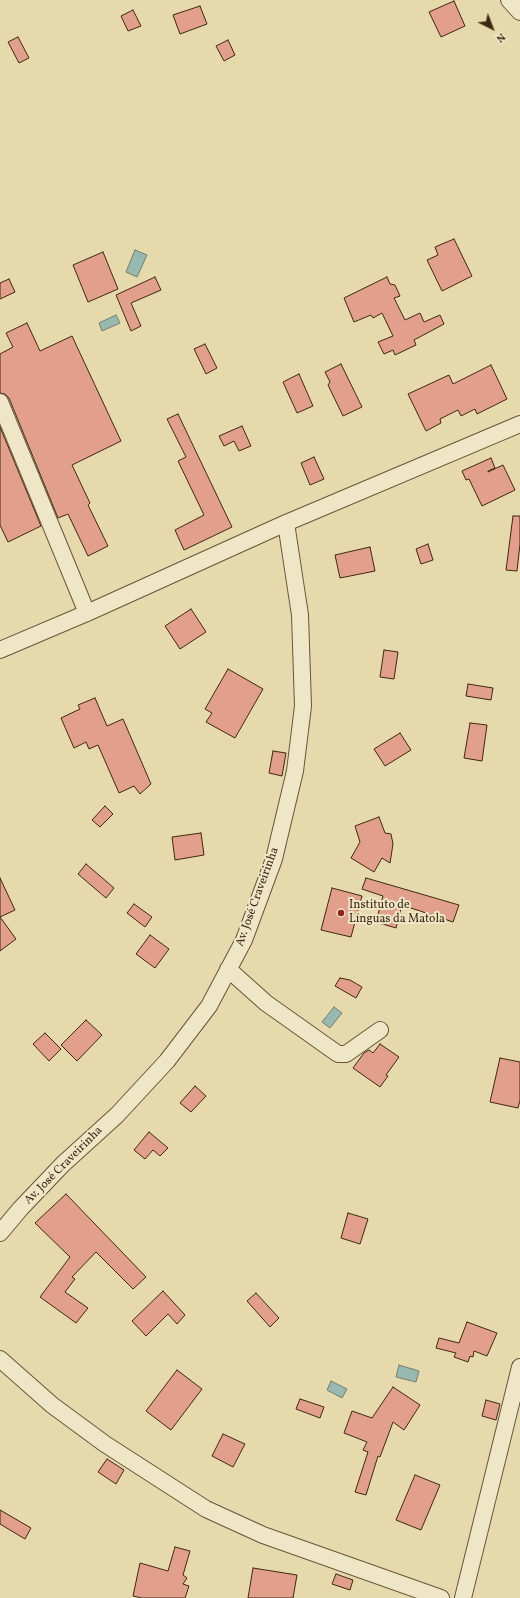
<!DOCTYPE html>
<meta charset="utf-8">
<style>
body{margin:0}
#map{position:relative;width:520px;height:1598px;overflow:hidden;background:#e6d9ab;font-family:Vollkorn,serif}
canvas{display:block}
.north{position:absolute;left:472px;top:8px;width:40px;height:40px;-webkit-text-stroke:3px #efe6c8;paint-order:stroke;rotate:138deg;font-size:11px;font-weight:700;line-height:16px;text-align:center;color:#3e2813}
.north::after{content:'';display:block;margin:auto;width:14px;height:18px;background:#3e2813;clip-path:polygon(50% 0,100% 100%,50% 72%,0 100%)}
</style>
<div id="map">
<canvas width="520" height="1598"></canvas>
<div class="north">N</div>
</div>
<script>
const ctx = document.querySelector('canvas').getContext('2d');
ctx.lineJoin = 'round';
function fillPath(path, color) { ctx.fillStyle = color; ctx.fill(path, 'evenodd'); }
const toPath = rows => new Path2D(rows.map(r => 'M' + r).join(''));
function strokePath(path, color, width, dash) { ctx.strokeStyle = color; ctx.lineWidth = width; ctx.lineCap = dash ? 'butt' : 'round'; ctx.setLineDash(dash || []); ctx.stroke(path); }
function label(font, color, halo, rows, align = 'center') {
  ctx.font = font + ' Vollkorn,serif'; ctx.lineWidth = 4; ctx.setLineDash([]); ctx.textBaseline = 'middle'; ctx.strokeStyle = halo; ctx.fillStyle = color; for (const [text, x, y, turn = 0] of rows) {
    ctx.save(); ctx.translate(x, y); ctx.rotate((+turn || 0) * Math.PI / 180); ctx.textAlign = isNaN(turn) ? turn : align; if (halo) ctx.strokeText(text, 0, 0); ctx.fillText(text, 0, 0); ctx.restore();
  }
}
const water = toPath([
 [135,250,147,255,137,277,126,272,135,250],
 [116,315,120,323,102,331,99,323,116,315],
 [334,1007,342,1013,330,1028,322,1022,334,1007],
 [399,1365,419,1371,416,1382,396,1377,399,1365],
 [331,1381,347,1389,342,1398,327,1390,331,1381]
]);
fillPath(water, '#97b9b0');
strokePath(water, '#737f71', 1);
const building = toPath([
 [454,1,465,26,441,37,429,12,454,1],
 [200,6,207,24,180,34,173,15,200,6],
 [133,10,141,26,128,31,121,16,133,10],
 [18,37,29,58,19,63,8,42,18,37],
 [228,40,235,55,224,61,216,46,228,40],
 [454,239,472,276,442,291,427,260,438,255,435,247,454,239],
 [103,252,118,289,88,302,73,265,103,252],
 [155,277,161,290,131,303,141,326,131,331,116,295,155,277],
 [387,277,390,284,395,285,400,296,394,298,405,320,420,313,424,322,440,315,444,324,414,340,416,345,395,355,393,350,384,354,378,342,393,336,382,313,373,318,371,315,354,322,344,298,387,277],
 [9,279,15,292,0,299,0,283,9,279],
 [27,323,40,351,72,336,121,441,72,465,90,503,88,505,108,546,88,556,68,514,58,518,9,398,5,394,0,393,0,354,13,347,6,333,27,323],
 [205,344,217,368,206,374,194,349,205,344],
 [341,364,362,407,343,416,328,385,330,382,325,372,341,364],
 [491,365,507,399,477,414,475,409,461,416,458,410,440,419,441,423,426,431,408,394,449,375,453,384,491,365],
 [299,374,313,406,297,413,283,382,299,374],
 [178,414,232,527,184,550,175,530,204,515,178,461,186,457,167,419,178,414],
 [242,426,251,446,239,451,234,441,224,446,219,436,242,426],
 [0,427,41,526,8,542,0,525,0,427],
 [314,457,324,479,310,485,301,463,314,457],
 [491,458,495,468,488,471,488,472,503,465,515,490,482,506,469,479,466,480,462,471,491,458],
 [513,516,520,516,520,544,517,571,506,570,513,516],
 [428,544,433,560,421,564,416,549,428,544],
 [370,547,375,571,340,578,335,555,370,547],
 [191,609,206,632,180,649,165,626,191,609],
 [384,650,398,652,394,679,380,677,384,650],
 [228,669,263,689,235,738,206,722,212,713,205,709,228,669],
 [468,684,493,688,491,700,466,696,468,684],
 [95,698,107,726,123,719,151,784,140,794,134,786,119,793,98,745,89,749,86,742,74,748,61,718,80,709,78,705,95,698],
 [470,723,487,725,482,761,464,758,470,723],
 [400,733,411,750,385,766,374,749,400,733],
 [273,751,286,753,282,776,269,773,273,751],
 [105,806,113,814,100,827,92,820,105,806],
 [379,817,385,833,391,834,393,844,390,863,382,858,374,872,351,858,360,842,355,826,379,817],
 [201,833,204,855,175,860,172,837,201,833],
 [86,864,114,888,106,898,78,874,86,864],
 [0,878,15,910,0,917,0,878],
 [366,878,459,905,453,922,402,905,396,928,376,922,383,896,362,889,366,878],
 [332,888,362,896,351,937,321,930,332,888],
 [134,904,152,917,145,927,127,913,134,904],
 [0,917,16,939,0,951,0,917],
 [150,935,169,949,155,968,136,954,150,935],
 [340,978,350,980,362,987,356,998,335,986,340,978],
 [86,1020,102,1035,77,1061,61,1045,86,1020],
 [45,1033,61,1049,49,1061,33,1044,45,1033],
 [380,1044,399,1057,386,1075,388,1076,380,1087,353,1068,364,1053,369,1050,373,1053,380,1044],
 [500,1058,520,1062,520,1100,518,1108,490,1102,500,1058],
 [195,1086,206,1096,191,1112,180,1103,195,1086],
 [149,1132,168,1148,160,1156,153,1150,145,1159,134,1150,149,1132],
 [66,1194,146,1277,133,1289,96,1252,72,1277,75,1279,65,1292,88,1308,76,1323,40,1297,70,1257,35,1223,66,1194],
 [348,1213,368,1219,360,1244,341,1238,348,1213],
 [163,1291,185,1315,177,1324,168,1314,146,1336,132,1321,163,1291],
 [256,1293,279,1318,270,1327,247,1301,256,1293],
 [467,1322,497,1333,487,1356,474,1351,473,1357,470,1356,468,1362,454,1357,456,1353,436,1348,439,1338,459,1343,467,1322],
 [177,1370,202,1389,171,1430,146,1411,177,1370],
 [393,1387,420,1405,404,1430,393,1422,380,1457,378,1456,366,1495,355,1492,368,1452,363,1450,367,1442,344,1433,352,1411,372,1418,393,1387],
 [300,1399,324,1407,320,1418,296,1409,300,1399],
 [486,1400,500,1404,496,1420,482,1416,486,1400],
 [223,1434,245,1444,233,1467,212,1456,223,1434],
 [107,1459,124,1470,116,1484,98,1472,107,1459],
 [415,1475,440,1485,421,1530,396,1520,415,1475],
 [0,1510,31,1528,25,1539,0,1524,0,1510],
 [175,1547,190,1551,183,1575,187,1578,183,1584,189,1586,185,1598,142,1598,133,1596,140,1563,168,1571,175,1547],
 [253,1568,297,1575,293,1598,248,1598,253,1568],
 [336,1574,353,1580,350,1590,332,1584,336,1574]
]);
fillPath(building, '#e29f8c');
strokePath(building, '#3e2813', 1);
const minor = toPath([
 [509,0,520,12],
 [0,402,87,613],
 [0,650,87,613,286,523,520,424],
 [228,969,266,1003,338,1054,346,1054,380,1030],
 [0,1233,21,1208,63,1164,117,1115,167,1061,209,1006,244,940,274,859,295,771,303,706,300,615,286,523],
 [0,1359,52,1405,105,1444,206,1509,263,1535,441,1598],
 [463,1598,520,1367]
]);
strokePath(minor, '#685439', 18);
strokePath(minor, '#efe6c8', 16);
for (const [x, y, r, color] of [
 [341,913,4,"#8f2418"]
]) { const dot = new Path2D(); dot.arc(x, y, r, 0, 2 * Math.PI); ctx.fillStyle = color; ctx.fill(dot); strokePath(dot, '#efe6c8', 1.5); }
label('12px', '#3e2813', '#efe6c8', [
 ["Av. José Craveirinha",258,897,-70],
 ["Av. José Craveirinha",64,1166,-45]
]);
label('12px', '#3e2813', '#efe6c8', [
 ["Instituto de",349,906],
 ["Línguas da Matola",349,920]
], 'left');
</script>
